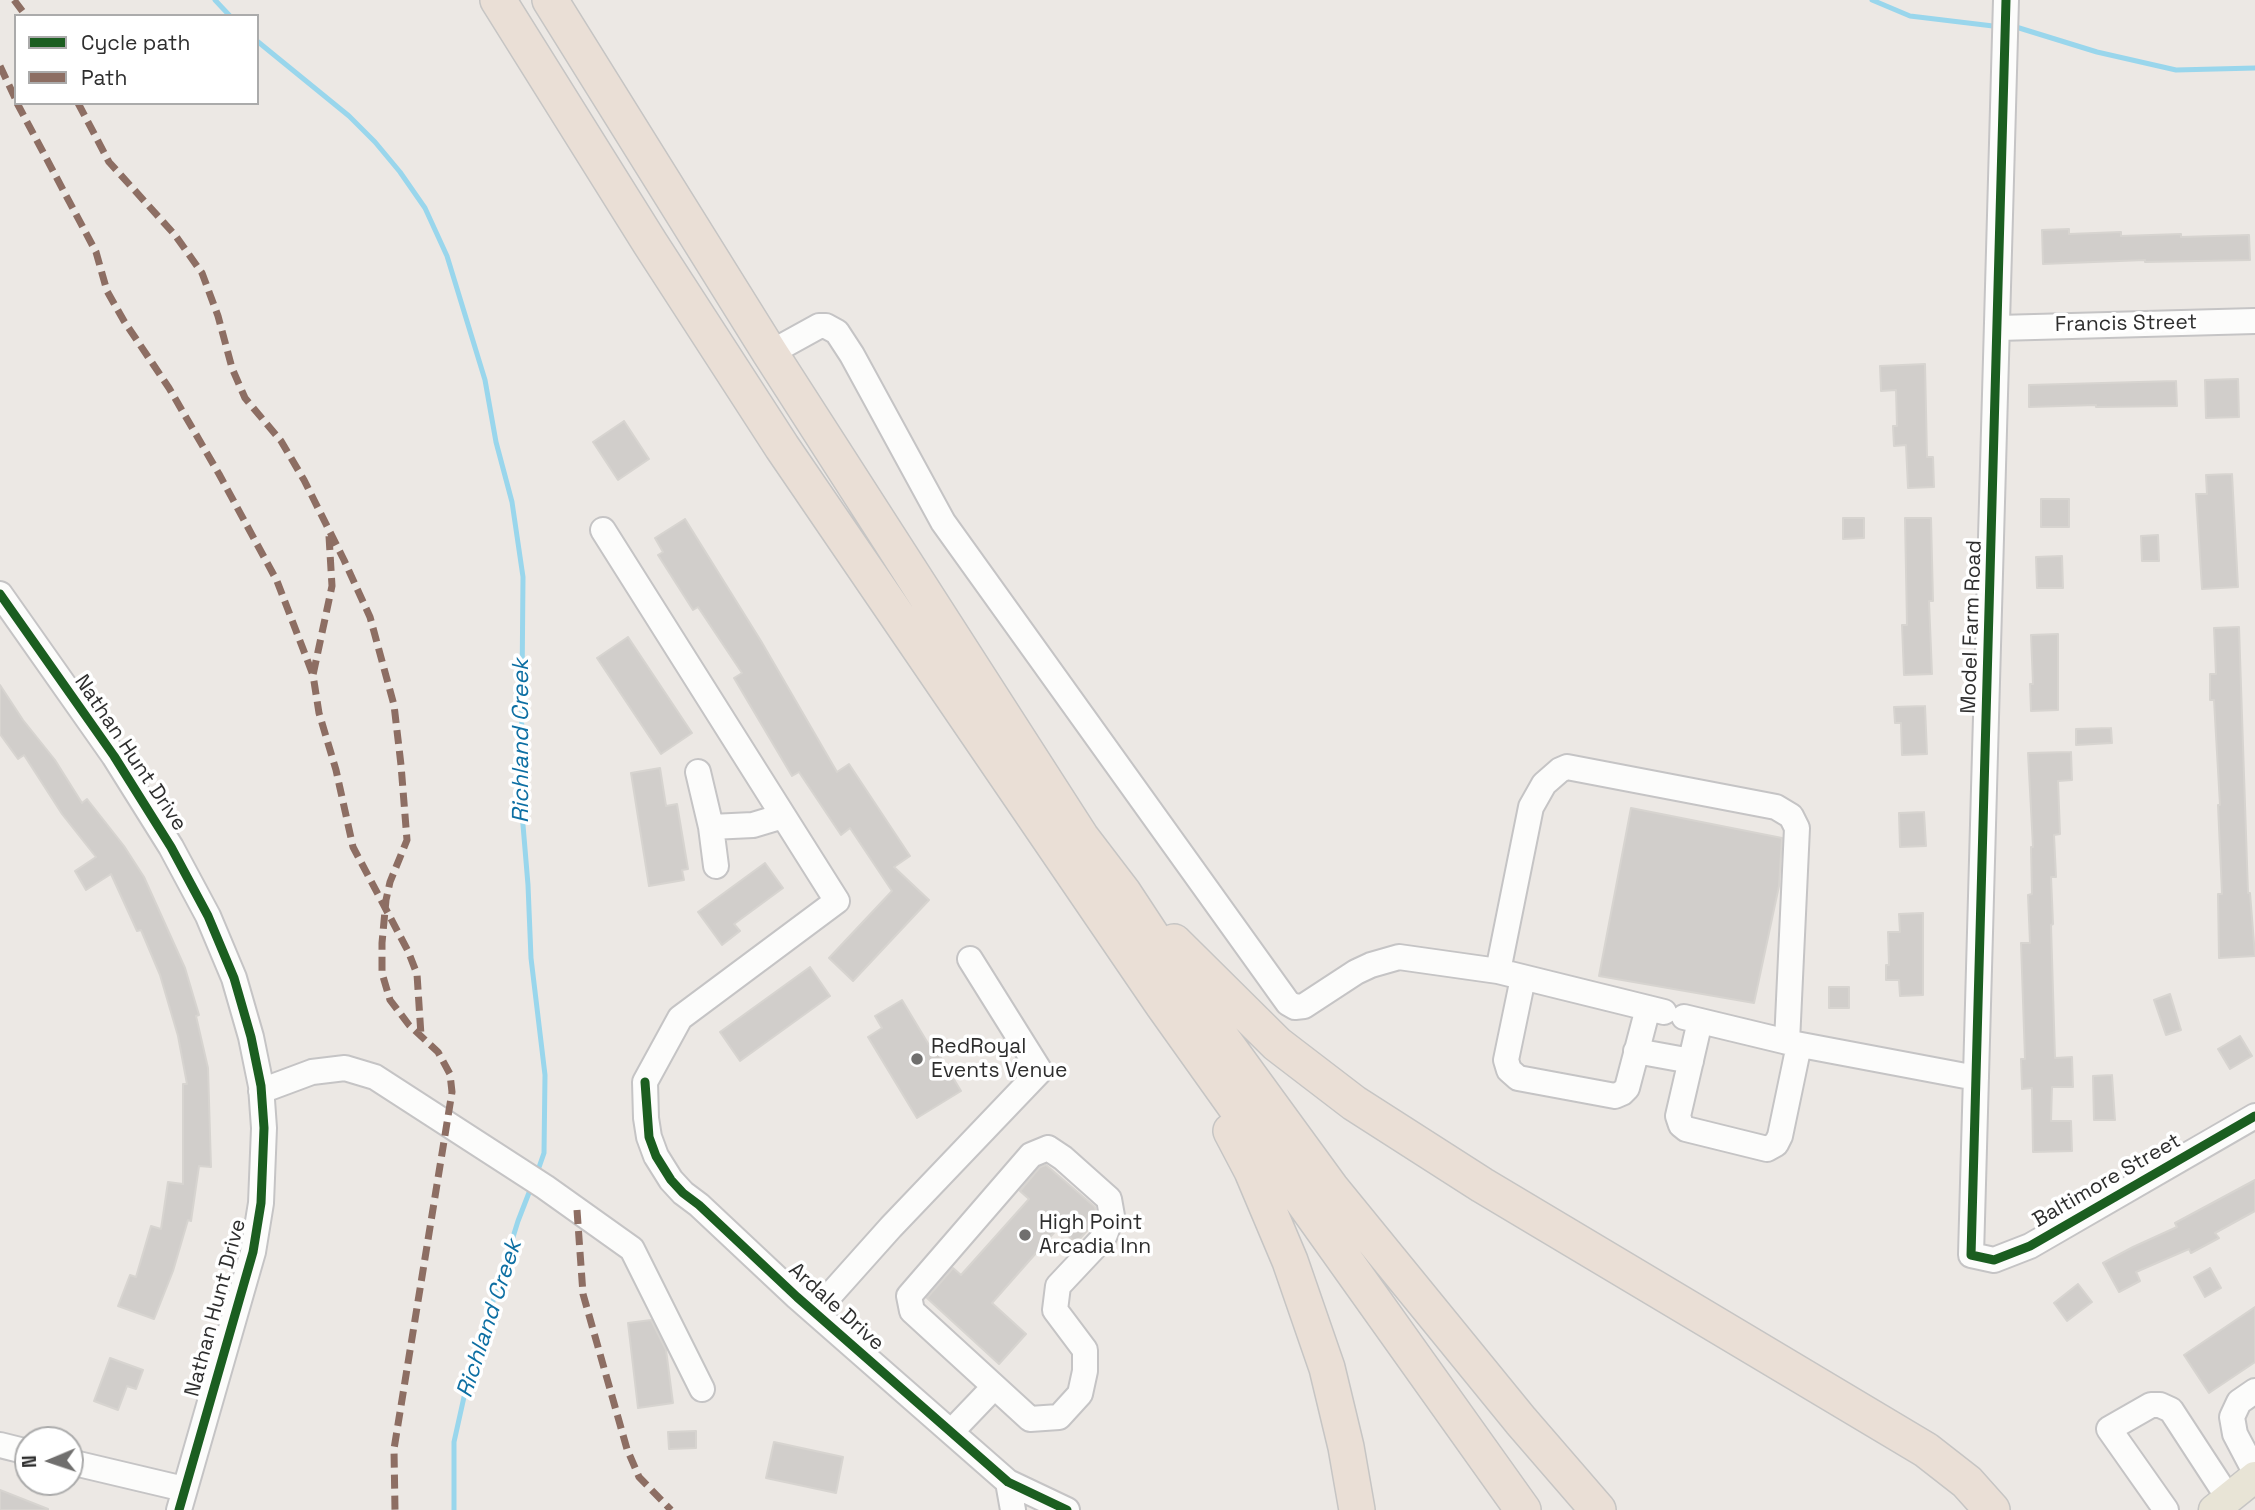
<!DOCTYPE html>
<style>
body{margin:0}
#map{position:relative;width:2255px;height:1510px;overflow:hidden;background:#ece8e4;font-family:"Space Grotesk",sans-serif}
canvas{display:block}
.legend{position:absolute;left:14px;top:14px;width:245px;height:91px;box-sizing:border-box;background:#fff;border:2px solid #ababab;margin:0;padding:9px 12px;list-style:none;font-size:21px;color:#2e2e2e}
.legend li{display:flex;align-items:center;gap:14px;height:35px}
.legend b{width:35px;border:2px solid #ababab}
.north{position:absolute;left:14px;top:1426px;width:70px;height:70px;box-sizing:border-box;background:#fff;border:2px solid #ababab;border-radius:50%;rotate:268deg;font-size:19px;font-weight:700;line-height:28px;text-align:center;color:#2e2e2e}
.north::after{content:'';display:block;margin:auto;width:24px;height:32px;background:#706f6e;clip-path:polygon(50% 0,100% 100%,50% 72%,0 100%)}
</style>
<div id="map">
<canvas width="2255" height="1510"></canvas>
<ul class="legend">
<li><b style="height:9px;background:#1b5e20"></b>Cycle path</li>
<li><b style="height:9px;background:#8d6e63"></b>Path</li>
</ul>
<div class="north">N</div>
</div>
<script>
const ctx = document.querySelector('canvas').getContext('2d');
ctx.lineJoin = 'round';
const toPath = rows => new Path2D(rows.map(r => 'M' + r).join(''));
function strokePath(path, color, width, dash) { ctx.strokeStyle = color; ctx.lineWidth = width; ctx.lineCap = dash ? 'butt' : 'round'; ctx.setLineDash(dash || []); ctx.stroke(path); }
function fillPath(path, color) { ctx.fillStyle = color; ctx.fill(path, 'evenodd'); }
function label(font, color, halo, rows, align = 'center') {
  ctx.font = font + ' "Space Grotesk",sans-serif'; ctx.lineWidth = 7; ctx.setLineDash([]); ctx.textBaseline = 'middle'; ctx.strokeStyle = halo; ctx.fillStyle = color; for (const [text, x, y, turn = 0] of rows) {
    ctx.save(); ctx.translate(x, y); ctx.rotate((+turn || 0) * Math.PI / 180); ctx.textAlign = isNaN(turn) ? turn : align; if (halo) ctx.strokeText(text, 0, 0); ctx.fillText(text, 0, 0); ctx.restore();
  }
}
strokePath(toPath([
 [215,0,230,16],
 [1872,0,1910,16,1993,26],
 [2016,27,2097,52,2176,70,2255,68],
 [257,41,349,116,375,142,400,172,425,208,447,256,485,380,496,442,512,502,523,577,521,801,528,885,531,958,545,1075,544,1153,537,1173],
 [454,1510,454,1442,466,1388,518,1221,532,1185]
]), '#99d6ec', 5);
const building = toPath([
 [2069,229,2069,234,2121,232,2121,236,2181,234,2181,237,2249,235,2250,260,2145,262,2145,260,2043,264,2042,230,2069,229],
 [1925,364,1927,457,1933,457,1934,487,1908,488,1906,445,1894,446,1893,426,1897,426,1896,390,1881,391,1880,366,1925,364],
 [2238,379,2239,417,2206,418,2205,380,2238,379],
 [2176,381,2177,406,2096,407,2096,405,2029,407,2029,385,2176,381],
 [624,421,649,459,618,480,593,442,624,421],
 [2232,474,2238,587,2202,589,2196,494,2207,494,2206,475,2232,474],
 [2041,499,2069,499,2069,527,2041,527,2041,499],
 [1843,518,1864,518,1864,538,1843,539,1843,518],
 [1905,518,1931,518,1933,601,1929,601,1932,674,1904,675,1902,625,1907,625,1905,518],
 [685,519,761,641,837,772,849,764,910,856,894,867,929,900,853,981,829,958,892,891,850,828,841,835,799,772,792,776,734,678,742,673,698,607,693,610,658,555,663,552,655,538,685,519],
 [2158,535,2159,561,2142,561,2141,536,2158,535],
 [2062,556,2063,588,2037,588,2036,557,2062,556],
 [2239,627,2248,893,2250,893,2255,956,2219,958,2218,894,2222,894,2218,805,2220,805,2214,700,2210,700,2210,674,2216,674,2214,628,2239,627],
 [2058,634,2058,710,2031,711,2030,684,2033,684,2031,635,2058,634],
 [628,637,692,733,661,754,597,658,628,637],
 [0,685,23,720,55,760,82,803,87,799,124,846,144,877,185,968,199,1015,196,1016,208,1068,211,1167,199,1166,191,1221,188,1220,173,1271,154,1319,118,1306,130,1275,136,1277,151,1226,161,1229,168,1182,183,1184,183,1084,187,1084,178,1036,160,975,141,930,137,931,111,874,86,890,75,871,96,857,62,814,24,755,18,759,0,734,0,685],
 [1925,706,1927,754,1902,755,1901,723,1895,723,1894,707,1925,706],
 [2111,728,2112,743,2076,745,2076,729,2111,728],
 [2071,752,2072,780,2058,781,2060,834,2054,835,2056,877,2051,877,2053,924,2051,925,2055,1058,2072,1057,2073,1087,2052,1087,2051,1121,2071,1121,2072,1151,2033,1152,2032,1088,2022,1089,2021,1059,2025,1059,2021,943,2030,943,2028,895,2032,894,2031,847,2033,847,2028,753,2071,752],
 [660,768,666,806,677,804,688,869,682,870,684,880,649,886,631,773,660,768],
 [1631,808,1782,838,1779,886,1754,1003,1599,976,1631,808],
 [1924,812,1926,846,1900,847,1899,813,1924,812],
 [765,863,783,888,734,924,740,931,722,945,698,912,765,863],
 [1923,913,1923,995,1900,996,1899,980,1886,980,1886,965,1889,965,1888,932,1900,932,1899,914,1923,913],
 [810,967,830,996,740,1061,720,1032,810,967],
 [1829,987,1849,987,1849,1008,1829,1008,1829,987],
 [2170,994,2181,1030,2166,1035,2154,1000,2170,994],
 [902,1000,935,1055,938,1053,961,1091,917,1118,868,1037,882,1028,875,1016,902,1000],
 [2240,1036,2252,1056,2230,1069,2218,1049,2240,1036],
 [2112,1075,2115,1120,2094,1120,2093,1076,2112,1075],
 [1046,1165,1095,1207,1097,1215,1093,1224,1076,1243,1059,1227,992,1303,1026,1334,999,1364,927,1298,953,1268,961,1275,1029,1199,1020,1191,1040,1167,1046,1165],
 [2255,1180,2255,1211,2215,1233,2219,1238,2191,1253,2189,1249,2136,1272,2140,1281,2119,1292,2103,1263,2133,1247,2177,1227,2175,1223,2255,1180],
 [2210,1268,2221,1288,2205,1297,2194,1277,2210,1268],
 [2078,1284,2092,1302,2067,1321,2054,1303,2078,1284],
 [2255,1307,2255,1362,2209,1393,2184,1355,2255,1307],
 [651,1320,666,1350,673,1403,638,1408,628,1323,651,1320],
 [110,1358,143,1370,136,1389,127,1386,118,1410,94,1401,110,1358],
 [696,1431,696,1448,669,1449,668,1432,696,1431],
 [774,1442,843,1457,836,1493,766,1478,774,1442],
 [0,1490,48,1509,48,1510,0,1510,0,1490]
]);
fillPath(building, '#d1cecb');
strokePath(building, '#d7d4d0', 2);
const minor = toPath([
 [2006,0,1971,1255,1994,1260,2030,1246,2255,1116],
 [1998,328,2255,321],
 [770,353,819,326,826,326,837,332,852,355,943,522,1288,1003,1295,1007,1304,1006,1356,972,1371,965,1399,957,1498,971,1664,1012],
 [603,530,837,901,680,1018,645,1082,646,1118,649,1137,656,1156,671,1180,683,1193,699,1205,797,1297,1008,1482,1067,1510],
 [0,594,114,756,171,847,208,916,234,978,251,1037,261,1086,264,1128,261,1203,253,1252,179,1510],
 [698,772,711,827,753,825,783,816],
 [711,827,716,866],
 [1498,971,1531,807,1544,784,1560,770,1567,767,1776,807,1791,816,1797,828,1787,1042],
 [1523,978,1506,1060,1509,1070,1518,1078,1615,1096,1622,1093,1627,1088,1648,1008],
 [1684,1017,1796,1044,1976,1078],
 [1700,1021,1678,1116,1681,1125,1686,1129,1767,1149,1776,1144,1780,1136,1799,1045],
 [1636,1051,1691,1061],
 [261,1091,312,1072,345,1068,375,1077,545,1187,632,1249,702,1389],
 [1048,1148,1063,1158,1109,1199,1112,1216,1104,1237,1058,1286,1055,1310,1085,1350,1085,1371,1080,1394,1059,1417,1030,1419,912,1311,909,1296,1031,1155,1048,1148],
 [815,1312,891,1227,1040,1071,970,959],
 [2255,1391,2239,1402,2232,1417,2235,1434,2255,1472],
 [951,1432,994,1387],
 [0,1445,28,1452],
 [70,1462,184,1489],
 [1008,1482,1013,1510],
 [2166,1510,2109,1429,2151,1405,2160,1405,2171,1410,2229,1499]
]);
const major = toPath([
 [2214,1510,2255,1477]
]);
const highway = toPath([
 [498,0,650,243,782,447,1163,1005,1523,1510],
 [550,0,770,353,1081,837,1123,892,1194,1000,1331,1188,1521,1421,1598,1510],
 [1174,942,1277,1044,1354,1103,1482,1185,1926,1450,1967,1482,1992,1510],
 [1231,1131,1252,1171,1290,1261,1327,1368,1346,1447,1357,1510]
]);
strokePath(minor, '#c5c4c5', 28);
strokePath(major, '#c6c5c4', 33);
strokePath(highway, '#c6c5c4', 38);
strokePath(minor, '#fcfcfb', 24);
strokePath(major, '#e8e4d6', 30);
strokePath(highway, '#eadfd6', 35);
strokePath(toPath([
 [14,0,26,16],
 [0,66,16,100],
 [17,103,96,252,107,291,124,321,169,388,219,474,277,581,313,675],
 [78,103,109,162,175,235,202,273,218,316,232,368,245,398,281,441,304,480,344,560,370,617,394,705,401,765,407,840,390,882,386,900,382,943,382,973,390,1000,409,1025,438,1052,450,1074,452,1092,394,1449,395,1510],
 [329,536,332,586,313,675,319,713,336,770,353,847,408,951,417,974,421,1035],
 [577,1210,583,1294,627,1449,639,1477,671,1510]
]), '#8d6e63', 7, [14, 7]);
strokePath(toPath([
 [2006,0,1971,1255,1994,1260,2030,1246,2255,1116],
 [0,594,114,756,171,847,208,916,234,978,251,1037,261,1086,264,1128,261,1203,253,1252,179,1510],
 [645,1082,649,1137,656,1156,671,1180,683,1193,699,1205,797,1297,1008,1482,1067,1510]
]), '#1b5e20', 9);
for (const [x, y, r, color] of [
 [917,1059,7,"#706f6e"],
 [1025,1235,7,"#706f6e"]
]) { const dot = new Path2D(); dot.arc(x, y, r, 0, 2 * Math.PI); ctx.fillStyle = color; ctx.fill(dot); strokePath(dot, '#fff', 2.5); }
label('21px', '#2e2e2e', '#fff', [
 ["Francis Street",2126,324,-1],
 ["Model Farm Road",1972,627,-88],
 ["Nathan Hunt Drive",130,753,56],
 ["Baltimore Street",2107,1181,-30],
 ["Ardale Drive",836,1307,42],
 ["Nathan Hunt Drive",216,1308,-75]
]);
label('21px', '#2e2e2e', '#fff', [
 ["RedRoyal",931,1047],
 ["Events Venue",931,1071],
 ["High Point",1039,1223],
 ["Arcadia Inn",1039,1247]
], 'left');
label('italic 23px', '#0d6fa3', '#fff', [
 ["Richland Creek",522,741,-90],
 ["Richland Creek",490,1319,-72]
]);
</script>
